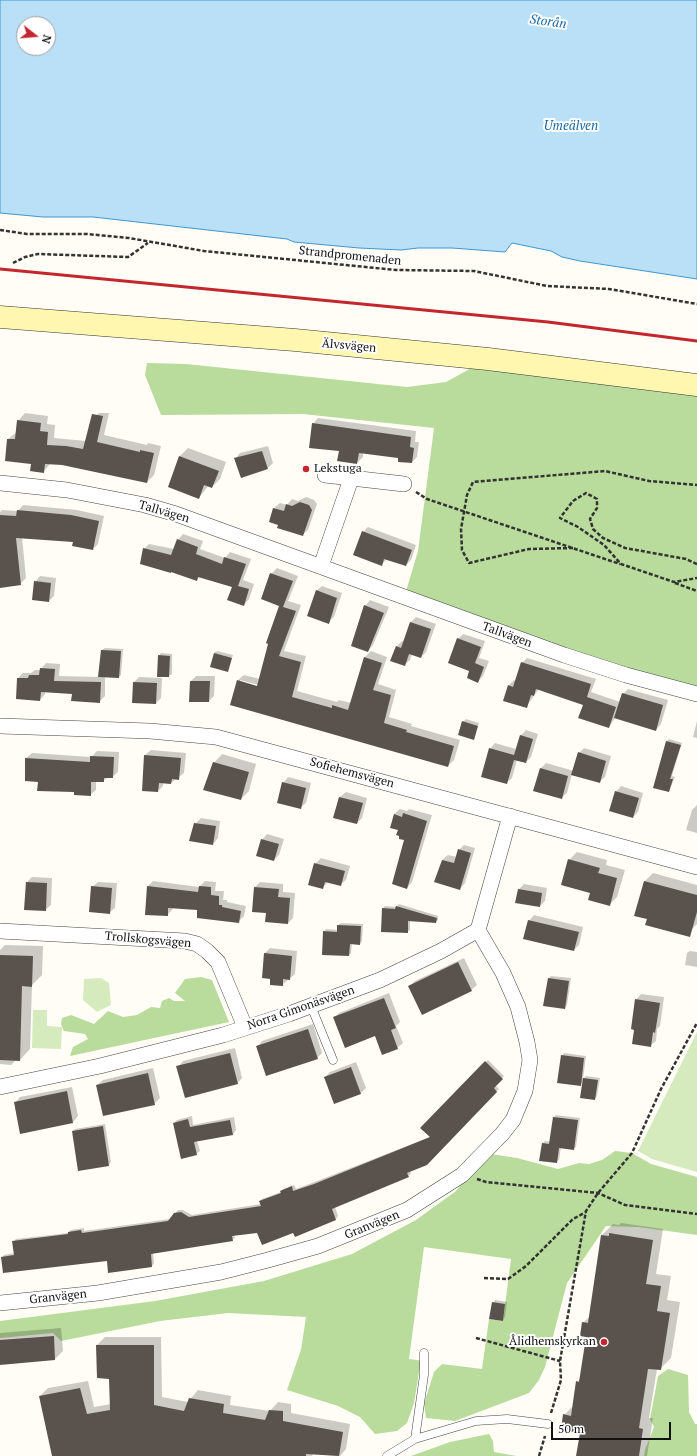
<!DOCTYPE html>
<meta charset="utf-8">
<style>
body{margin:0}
#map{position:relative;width:697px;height:1456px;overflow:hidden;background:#fffdf5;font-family:"PT Serif",serif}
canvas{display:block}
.north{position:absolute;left:16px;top:16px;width:40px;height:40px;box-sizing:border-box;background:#fff;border:1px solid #a0a0a0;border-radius:50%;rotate:107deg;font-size:11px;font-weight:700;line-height:16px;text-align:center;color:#111}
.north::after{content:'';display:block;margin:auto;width:14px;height:18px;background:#c4262e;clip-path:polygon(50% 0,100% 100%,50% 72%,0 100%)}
.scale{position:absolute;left:551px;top:1422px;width:120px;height:18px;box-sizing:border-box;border:2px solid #111;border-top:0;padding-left:5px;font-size:12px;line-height:14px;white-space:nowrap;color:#111;-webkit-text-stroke:3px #fff;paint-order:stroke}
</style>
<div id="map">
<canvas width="697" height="1456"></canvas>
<div class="north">N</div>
<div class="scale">50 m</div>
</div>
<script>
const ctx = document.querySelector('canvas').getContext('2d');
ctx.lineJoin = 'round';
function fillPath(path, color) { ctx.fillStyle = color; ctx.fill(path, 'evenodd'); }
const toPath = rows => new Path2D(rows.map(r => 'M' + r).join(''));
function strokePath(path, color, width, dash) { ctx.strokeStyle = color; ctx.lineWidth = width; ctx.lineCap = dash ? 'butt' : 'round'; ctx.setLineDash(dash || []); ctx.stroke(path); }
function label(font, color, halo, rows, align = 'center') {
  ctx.font = font + ' "PT Serif",serif'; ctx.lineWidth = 4; ctx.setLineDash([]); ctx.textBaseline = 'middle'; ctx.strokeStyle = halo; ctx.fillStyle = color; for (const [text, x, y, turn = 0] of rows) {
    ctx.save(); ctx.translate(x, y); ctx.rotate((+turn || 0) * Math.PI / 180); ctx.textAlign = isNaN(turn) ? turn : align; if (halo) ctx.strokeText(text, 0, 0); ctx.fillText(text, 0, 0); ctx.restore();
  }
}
fillPath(toPath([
 [101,978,109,983,111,1005,97,1012,83,1000,84,979],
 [33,1010,47,1010,47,1026,62,1027,61,1049,32,1048],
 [697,1032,697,1172,652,1159,638,1151]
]), '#d5ebbd');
fillPath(toPath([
 [488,359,697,385,697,694,404,598,418,551,434,428,303,414,161,415,145,375,147,363,186,364,407,387,446,382],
 [201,977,212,980,229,1022,70,1056,73,1047,88,1039,85,1034,64,1031,61,1024,62,1018,71,1015,94,1024,108,1011,123,1017,137,1015,151,1007,160,1008,162,1001,169,998,174,1001,185,1001,175,993,185,979],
 [615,1151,632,1153,651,1164,697,1177,697,1235,638,1227,606,1226,567,1283,545,1367,539,1380,529,1393,455,1421,426,1418,424,1404,434,1372,442,1364,482,1369,489,1319,503,1321,511,1259,424,1247,409,1359,424,1361,420,1366,414,1403,407,1423,397,1431,375,1434,360,1417,338,1406,287,1390,301,1350,306,1317,228,1313,160,1321,61,1341,53,1333,0,1338,0,1321,155,1301,264,1281,352,1254,416,1220,456,1191,484,1153,517,1158,558,1169,579,1163,589,1164,602,1160],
 [668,1369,688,1375,689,1412,695,1424,697,1424,697,1456,644,1456,645,1450,654,1427,650,1419,658,1376],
 [489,1434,493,1441,494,1452,517,1456,411,1456,450,1442]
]), '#b9dc9c');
const water = toPath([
 [0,0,697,0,697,279,580,261,562,257,551,251,512,243,505,252,452,248,418,248,401,250,359,248,294,242,287,239,93,217,43,217,0,213,0,0],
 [24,24,48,24,48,48,24,48,24,24]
]);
fillPath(water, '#b9e0f7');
strokePath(water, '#3f96cf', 1);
fillPath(toPath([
 [25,413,48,416,47,424,55,425,54,438,86,441,91,421,99,413,109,413,104,435,147,445,148,443,161,446,154,475,147,482,62,464,51,463,43,472,32,463,6,460,8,439,17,432,18,421],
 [318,418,416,431,415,442,419,442,417,457,412,462,399,457,363,453,363,457,357,463,340,450,313,424],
 [268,446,273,463,268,468,235,459,240,453],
 [188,448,226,462,220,479,212,487,208,486,199,498,169,486,180,456],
 [306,497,314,500,317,504,308,530,302,535,279,525,274,508,280,503,287,505,292,499,298,501],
 [23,505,77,510,104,516,98,544,93,549,74,541,22,537,26,578,20,584,0,587,0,512,2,510,18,511],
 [368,527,416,545,411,560,406,565,386,560,382,564,363,532],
 [183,534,203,541,200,549,225,558,230,552,251,559,243,580,254,584,249,599,244,605,233,587,200,576,197,580,144,549,149,544,174,549,178,540],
 [277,568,298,576,288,601,301,605,284,651,306,656,297,691,337,702,339,700,351,703,365,657,371,651,387,657,378,684,396,690,389,717,412,724,411,726,460,740,454,760,448,766,231,705,238,680,244,675,260,679,269,643,267,642,280,606,262,599,271,574],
 [240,680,262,686,262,688,240,682],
 [40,576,56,578,54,596,49,601,35,582],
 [322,586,342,593,334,617,328,622,316,591],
 [370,600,389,607,373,645,368,651,365,606],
 [416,617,436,624,426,652,421,657,412,654,410,660,404,665,397,646,402,641,404,642,411,622],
 [463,634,485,641,479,658,489,661,483,676,478,681,471,670,458,639],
 [105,648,123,649,121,675,119,677,105,676,105,696,99,702,73,693,45,691,45,694,40,700,18,678,23,673,31,673,35,670,40,670,46,663,60,664,59,676,99,677,102,650],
 [217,651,233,655,227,671,214,653],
 [161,653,172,654,172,674,169,676,158,676,159,656],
 [527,658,596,679,591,692,620,702,623,694,628,689,668,700,661,724,656,730,615,718,609,727,584,704,539,689,526,707,509,685,514,680,516,681,522,663],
 [196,676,215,676,214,696,209,701,191,681],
 [139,677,162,678,161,698,156,703,134,682],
 [466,719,479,723,473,739,463,722],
 [697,721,697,738,693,737],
 [526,730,538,734,531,757,526,762,517,760,512,778,506,783,490,749,495,743,516,749,520,736],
 [669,739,682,743,672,776,675,777,669,791,667,741],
 [584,748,611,756,605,777,599,782,572,774,567,793,561,798,534,791,541,768,546,763,574,771,579,753],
 [151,750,186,753,184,773,171,783,163,783,163,786,158,791,145,755],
 [97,751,119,752,118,772,112,777,108,777,103,781,96,781,96,790,90,795,39,781,26,758,32,753,91,757],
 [222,754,256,764,249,791,241,799,214,763],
 [288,777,311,783,306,803,300,808,283,783],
 [621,786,643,793,638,812,633,817,616,792],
 [346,792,367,798,362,818,357,823,335,817,340,797],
 [697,805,697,833,686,830,692,810],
 [400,809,407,811,409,809,432,815,412,882,407,888,405,839,394,814],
 [201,818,220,821,218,838,213,844,195,824],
 [267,834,284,839,279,855,274,860,262,840],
 [464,845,475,848,465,883,460,889,442,860,448,855,457,857,459,850],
 [577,852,607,860,606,865,625,870,617,897,609,905,591,892,569,860],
 [321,858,350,866,346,880,340,885,328,882,323,887,315,864],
 [653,873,697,885,697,924,692,929,635,915,645,881],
 [32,877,52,878,51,905,45,910,25,909,27,882],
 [153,881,199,887,205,881,216,882,215,891,224,891,223,900,227,900,227,902,246,906,244,916,238,922,198,909,173,907,172,910,167,915,148,886],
 [98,882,117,883,115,908,109,913,92,887],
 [260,882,283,884,283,892,295,893,293,918,288,923,267,913,255,887],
 [524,884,547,888,545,901,540,906,517,902,519,889],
 [399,904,438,916,438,920,435,922,410,921,410,930,407,932,383,908,385,906,396,907],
 [534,915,583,927,579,945,574,950,529,921],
 [341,923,363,924,362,941,360,944,352,943,351,953,349,955,324,932,326,929,338,930,338,925],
 [5,945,43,946,42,975,32,985,30,1049,20,1060,16,1060,11,1065,0,1064,0,950],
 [270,948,297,951,295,974,282,985,271,978,264,954],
 [690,951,697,952,697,967,685,965,687,953],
 [464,958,477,985,471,990,410,986,415,981],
 [551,976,571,978,567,1005,565,1008,545,1005,549,978],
 [389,993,400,1022,396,1026,403,1043,397,1048,376,1035,334,1018,339,1013],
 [641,994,664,997,660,1026,657,1029,656,1041,650,1046,636,1000],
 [313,1024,322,1053,317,1058,257,1047,262,1041],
 [235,1048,242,1078,237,1084,178,1067,183,1061],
 [564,1053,586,1056,583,1079,586,1076,600,1078,597,1096,595,1099,583,1082,580,1085,562,1056],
 [488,1060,504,1076,495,1085,499,1089,426,1164,410,1171,411,1174,408,1176,335,1207,338,1216,336,1219,295,1235,294,1232,258,1232,234,1235,235,1238,232,1240,153,1253,154,1263,152,1266,109,1272,108,1260,2,1257,4,1255,15,1253,13,1242,16,1239,68,1233,71,1230,84,1228,84,1231,170,1219,178,1210,183,1210,192,1215,261,1204,260,1201,262,1199,281,1192,283,1189,294,1185,296,1189,317,1181,430,1137,422,1128],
 [356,1062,366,1088,360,1094,325,1077,330,1072],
 [153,1068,160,1098,154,1104,97,1085,103,1080],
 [72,1087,78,1116,73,1122,21,1132,15,1103,20,1097],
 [556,1115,580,1118,576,1147,573,1149,561,1147,559,1160,556,1162,543,1143,545,1141,551,1142,554,1117],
 [192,1116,193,1125,234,1117,236,1130,233,1134,197,1141,200,1151,196,1154,174,1123,177,1120],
 [105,1124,111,1162,109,1165,79,1170,73,1131,75,1129],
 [621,1223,663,1229,656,1274,671,1276,667,1300,680,1302,671,1358,660,1369,657,1369,649,1418,653,1418,647,1456,577,1456,581,1432,564,1415,573,1406,577,1382,581,1378,587,1336,583,1323,590,1316,602,1235,613,1224,619,1225],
 [495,1300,507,1302,505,1317,503,1320,493,1303],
 [61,1328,63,1351,55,1359,0,1364,0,1333],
 [105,1337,161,1337,162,1397,188,1402,198,1390,231,1396,230,1405,270,1411,278,1402,291,1404,291,1413,350,1424,346,1449,340,1456,313,1454,312,1456,53,1456,40,1396,48,1388,88,1381,94,1407,111,1404,110,1378,98,1377,97,1345]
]), '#0003');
fillPath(toPath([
 [92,414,103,416,97,442,140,452,140,450,154,453,147,483,62,465,45,464,44,473,30,471,31,464,5,461,7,439,15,439,17,420,41,423,40,431,48,432,47,445,66,446,83,449],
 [312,423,411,437,410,447,414,448,412,463,398,462,398,458,359,453,357,464,337,461,339,451,309,448],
 [262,451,268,469,241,478,234,458],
 [179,456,219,471,212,488,204,485,199,499,168,487],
 [300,502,309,505,312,510,303,536,277,528,278,525,269,522,273,508,284,511,286,504,292,506],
 [17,510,71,515,99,521,93,550,72,546,73,542,16,538,21,585,0,588,0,515,16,516],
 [362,531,412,550,406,566,384,559,382,566,353,555],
 [177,539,198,547,196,554,222,564,224,557,246,564,238,586,249,589,244,606,227,600,232,587,198,577,197,581,171,572,171,573,140,564,143,548,171,555],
 [270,573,293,581,283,607,296,611,279,656,301,662,292,697,332,708,332,705,348,710,364,657,382,663,373,690,391,695,384,723,407,730,406,732,454,746,448,767,230,705,237,680,257,686,268,644,266,643,279,606,261,599],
 [34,581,51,583,49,602,32,600],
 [316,590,337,598,329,624,307,616],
 [364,605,384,613,368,652,351,646],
 [410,622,431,629,421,658,409,654,405,666,390,661,396,646,401,648],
 [457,638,481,647,475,663,484,667,478,683,467,678,469,671,448,663],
 [101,650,121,651,119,678,98,677],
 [214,653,232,658,228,672,210,667],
 [158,655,170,656,169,677,157,677],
 [521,662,591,684,587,697,616,707,609,728,578,718,583,705,536,689,534,696,531,695,527,708,503,701,508,685,513,687],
 [40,668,55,669,54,681,101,682,100,703,71,701,72,694,41,692,40,701,16,699,17,678,28,678,29,675,39,675],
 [190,681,210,681,209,702,189,702],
 [133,682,157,683,156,704,132,703],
 [622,693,663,705,656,731,614,718],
 [462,721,478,726,474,740,458,735],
 [520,735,533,739,526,763,514,760,507,784,481,777,489,748,514,755],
 [666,741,681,745,670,779,673,779,669,792,653,788],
 [578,752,606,761,600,783,571,775],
 [144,755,181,758,179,780,172,779,171,784,159,783,158,792,142,791],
 [90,756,114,757,113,778,104,778,104,782,91,782,91,796,74,795,74,792,37,791,38,782,25,781,25,758,90,762],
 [213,762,249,772,241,800,203,790],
 [540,768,568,776,562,799,533,791],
 [282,782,306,788,301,809,277,803],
 [615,791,639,798,633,818,609,811],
 [339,797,363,803,357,824,333,818],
 [403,813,427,821,407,889,392,884,404,840,399,839,399,836,396,835,398,830,390,828,394,814,402,817],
 [194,823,216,826,213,845,189,841],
 [261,839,279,844,274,861,256,856],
 [458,849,471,853,460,890,434,882,442,860,454,863],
 [568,859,600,868,598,873,617,878,610,906,588,900,590,893,561,885],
 [314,863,345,871,341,886,325,882,323,889,308,885],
 [644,881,697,895,697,912,690,937,645,925,647,919,634,916],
 [26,882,47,883,46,911,24,910],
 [91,886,112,888,110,914,89,912],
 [147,886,198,892,199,886,211,887,211,895,219,896,219,905,222,905,222,907,241,911,239,923,197,918,197,910,168,908,168,916,145,915],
 [254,887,279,889,278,897,290,898,288,924,265,922,266,913,252,912],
 [518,889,542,893,540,907,515,903],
 [396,906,437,918,436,923,408,921,408,933,381,932,382,908,395,909],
 [528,920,579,932,574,951,523,939],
 [337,925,361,926,360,945,350,944,349,956,322,955,323,931,337,932],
 [264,953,292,956,290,980,283,979,283,986,270,985,270,979,262,978],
 [0,955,33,956,32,987,22,986,20,1061,0,1060],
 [458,962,472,991,422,1015,408,986],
 [548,978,569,981,565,1009,543,1006],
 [384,998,396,1028,391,1030,398,1049,382,1055,375,1036,345,1048,333,1017],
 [635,999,660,1003,655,1033,653,1032,651,1047,632,1044,634,1030,631,1029],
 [308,1029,318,1059,266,1076,256,1046],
 [230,1053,238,1084,185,1098,176,1066],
 [561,1055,584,1058,581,1086,557,1083],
 [485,1061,503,1079,494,1088,497,1092,473,1117,427,1165,407,1173,409,1177,332,1209,336,1220,295,1237,293,1233,262,1245,257,1233,232,1236,233,1241,151,1254,152,1267,108,1273,107,1261,3,1273,1,1257,14,1255,12,1241,68,1234,68,1232,81,1230,82,1233,168,1221,174,1213,181,1212,189,1217,261,1206,259,1201,281,1193,280,1191,292,1186,293,1191,314,1184,430,1137,420,1128],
 [351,1067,361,1094,334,1104,324,1077],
 [148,1073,155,1105,103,1116,96,1085],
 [583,1078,598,1080,595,1100,580,1098],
 [67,1091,73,1123,20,1134,14,1102],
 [553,1117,578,1120,574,1150,559,1148,557,1163,539,1161,542,1143,549,1144],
 [188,1119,190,1127,230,1120,233,1135,194,1142,197,1155,181,1159,173,1123],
 [103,1126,109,1166,78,1171,72,1131],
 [609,1233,653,1240,646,1284,661,1286,657,1311,670,1313,661,1370,648,1369,639,1428,643,1429,639,1456,576,1456,580,1433,561,1430,563,1414,571,1416,576,1381,579,1382,586,1337,580,1336,582,1322,588,1323,601,1235,609,1236],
 [492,1302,505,1304,503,1321,489,1319],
 [54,1336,55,1360,0,1365,0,1340],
 [96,1345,154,1345,154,1405,184,1411,189,1398,224,1404,223,1413,265,1420,269,1410,283,1411,283,1421,343,1432,339,1456,306,1454,306,1456,52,1456,39,1396,80,1388,87,1414,110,1410,109,1379,97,1378]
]), '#5a524d');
const service = toPath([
 [311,1006,333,1060],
 [415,1439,424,1375,424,1353],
 [387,1456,415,1439,476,1421,507,1419,548,1424]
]);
const minor = toPath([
 [325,475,404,484],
 [0,483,67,490,145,505,176,514,564,655,626,675,697,694],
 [321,566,351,479],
 [0,726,150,731,216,737,697,867],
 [0,931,185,941,197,944,207,951,218,962,245,1027],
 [0,1087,100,1066,223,1035,289,1014,380,980,441,951,478,930,510,816],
 [0,1303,98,1293,221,1272,268,1260,318,1246,407,1210,462,1175,502,1134,513,1120,525,1091,530,1060,527,1042,518,1007,503,973,478,930]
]);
const secondary = toPath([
 [0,317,295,340,488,359,697,385]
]);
strokePath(service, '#444', 9);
strokePath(minor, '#444', 16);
strokePath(secondary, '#333', 23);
strokePath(toPath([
 [0,230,27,234,87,234,129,238,204,251,396,270,474,271,547,286,609,289,697,304],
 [13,263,25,257,38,254,128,257,148,243],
 [416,492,427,499,620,564],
 [573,548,529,549,469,563,462,550,461,529,467,495,473,482,605,471,649,481,697,485],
 [697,564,686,559,625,548,603,538,593,529,590,519,597,508,597,499,586,493,573,501,560,518,578,527,604,545,621,564,674,582,697,578],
 [675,583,697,591],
 [477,1179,486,1182,598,1193,625,1205,697,1214],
 [484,1278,508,1279,526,1266,573,1219,586,1212],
 [476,1338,560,1361],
 [551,1413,561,1380,560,1361,586,1211,598,1193,632,1153,661,1089,697,1023],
 [539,1456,545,1436]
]), '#333', 2.5, [4, 2]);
strokePath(service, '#fff', 8);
strokePath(minor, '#fff', 15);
strokePath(secondary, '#fff6b0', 22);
strokePath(toPath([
 [0,269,548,322,697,341]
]), '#c4262e', 3);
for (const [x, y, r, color] of [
 [306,469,4,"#c4262e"],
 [604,1342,4,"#c4262e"]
]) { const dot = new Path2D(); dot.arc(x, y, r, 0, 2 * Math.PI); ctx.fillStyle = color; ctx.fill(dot); strokePath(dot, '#fff', 1.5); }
label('12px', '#111', '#fff', [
 ["Strandpromenaden",350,256,6],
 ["Älvsvägen",349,346,5],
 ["Tallvägen",164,512,16],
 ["Tallvägen",507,635,20],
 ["Sofiehemsvägen",352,773,15],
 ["Trollskogsvägen",148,940,5],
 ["Norra Gimonäsvägen",301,1008,-19],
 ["Granvägen",372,1225,-22],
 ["Granvägen",58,1297,-6]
]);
label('12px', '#111', '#fff', [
 ["Lekstuga",314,469],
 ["Ålidhemskyrkan",596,1342,"right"]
], 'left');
label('italic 13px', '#1768a6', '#fff', [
 ["Storån",548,22,8],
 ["Umeälven",571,126]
]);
</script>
